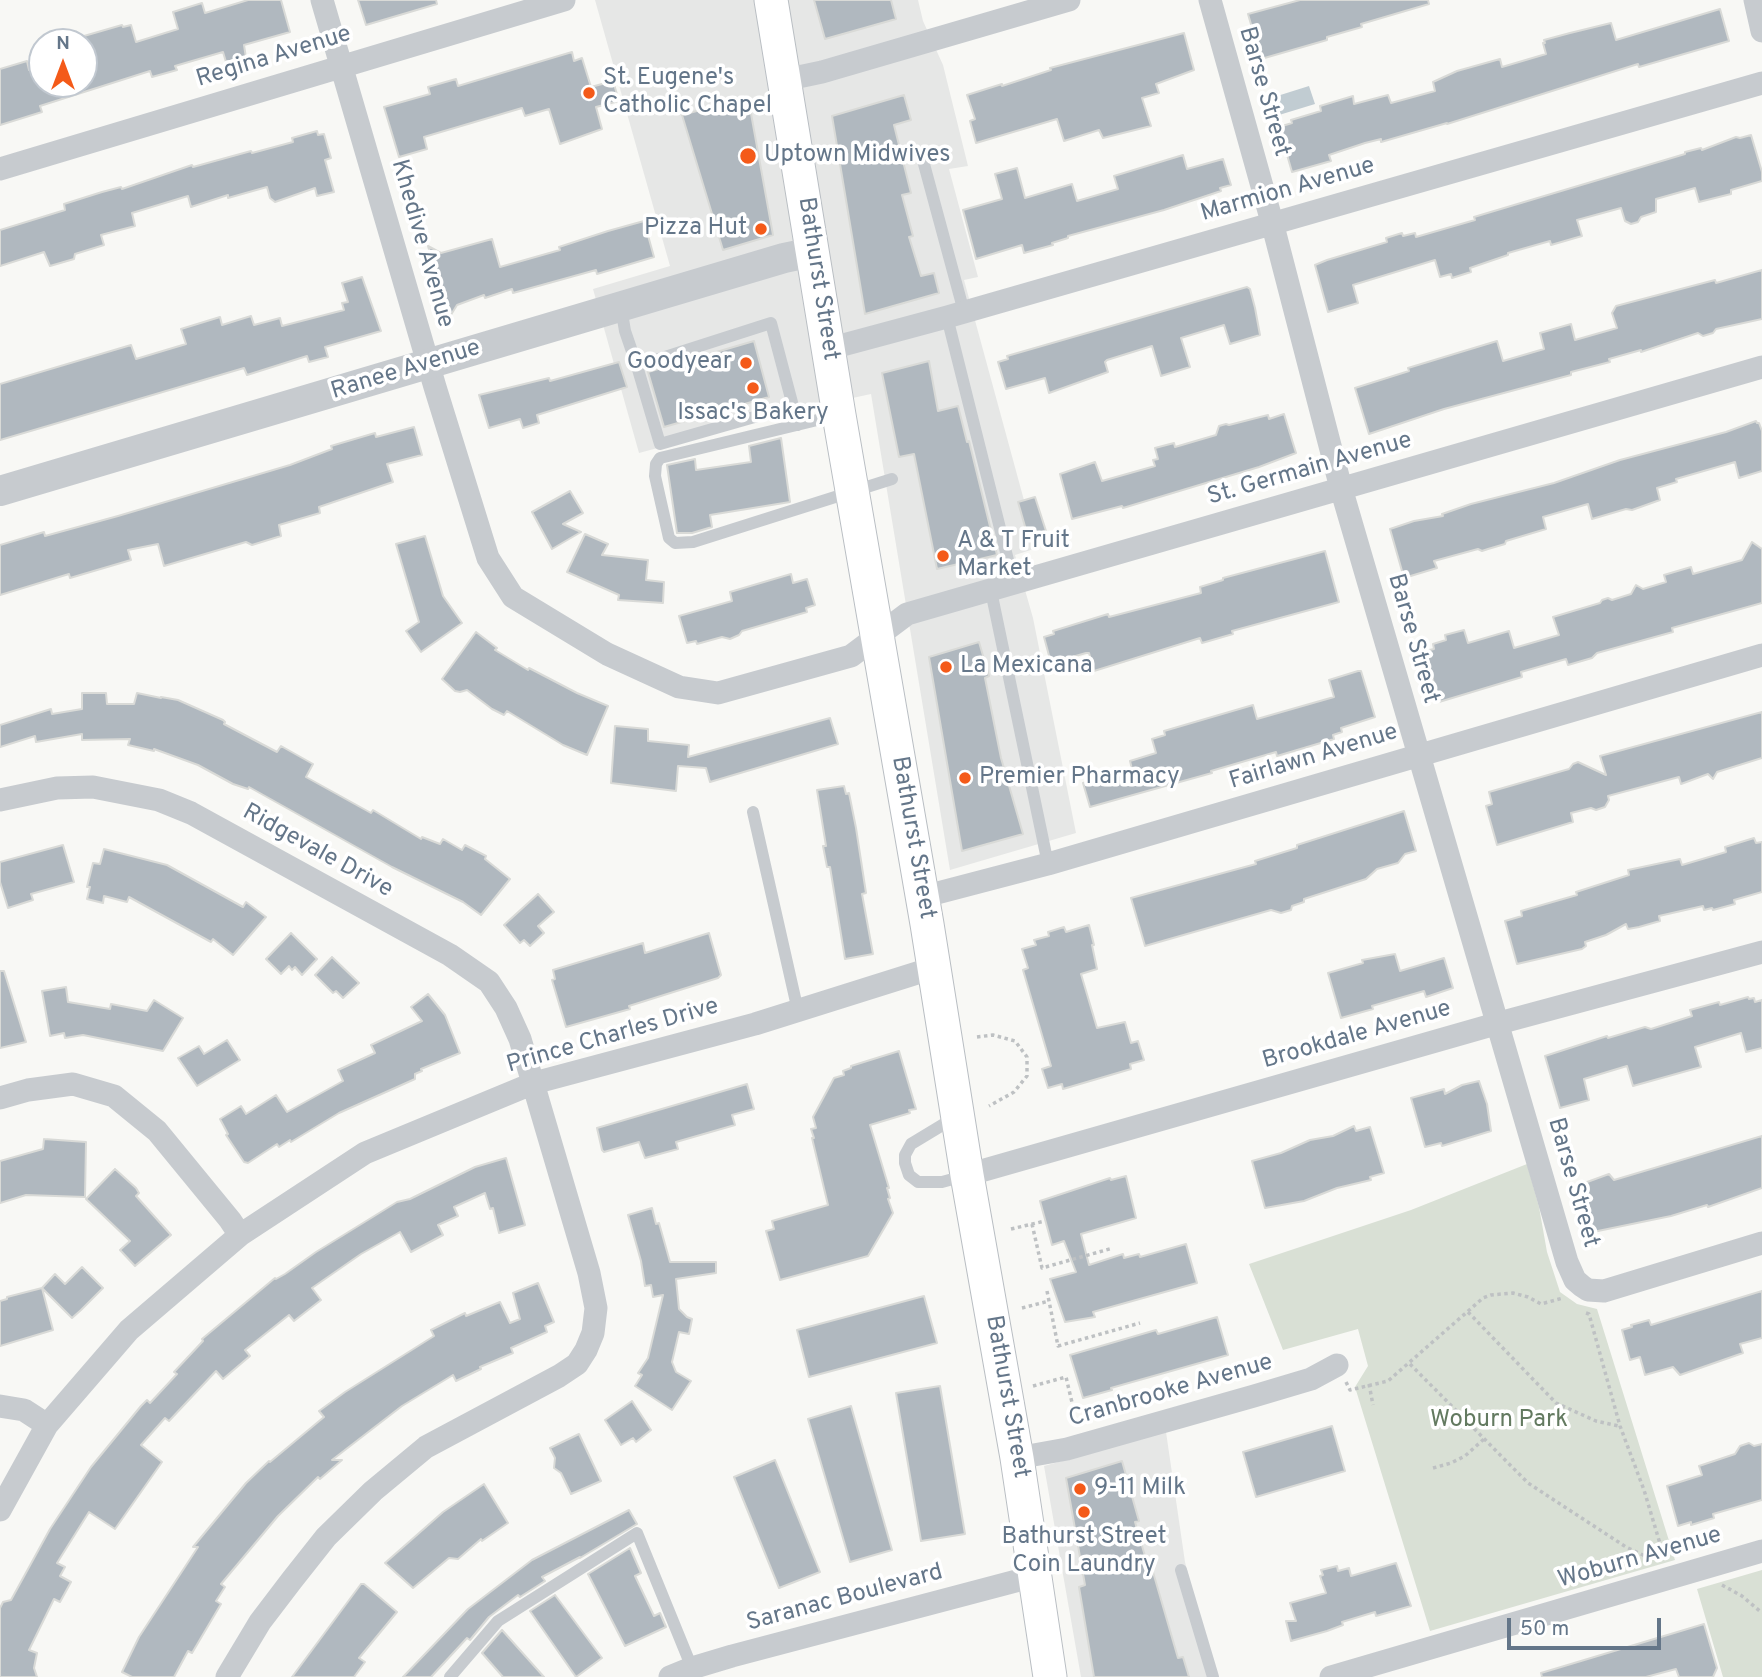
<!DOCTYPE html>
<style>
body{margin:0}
#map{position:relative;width:1762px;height:1677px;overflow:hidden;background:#f8f8f5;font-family:Overpass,sans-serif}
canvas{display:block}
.north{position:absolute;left:28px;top:28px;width:70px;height:70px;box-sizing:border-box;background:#fff;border:2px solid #c1c8d0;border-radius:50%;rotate:0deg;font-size:19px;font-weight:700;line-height:28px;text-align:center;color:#647689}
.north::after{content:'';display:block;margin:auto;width:24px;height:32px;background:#f45a19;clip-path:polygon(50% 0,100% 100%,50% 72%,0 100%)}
.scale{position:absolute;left:1507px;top:1618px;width:154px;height:32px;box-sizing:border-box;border:4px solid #647689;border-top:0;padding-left:9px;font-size:21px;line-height:24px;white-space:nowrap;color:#647689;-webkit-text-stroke:5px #fff;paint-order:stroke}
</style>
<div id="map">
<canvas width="1762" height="1677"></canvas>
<div class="north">N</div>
<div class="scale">50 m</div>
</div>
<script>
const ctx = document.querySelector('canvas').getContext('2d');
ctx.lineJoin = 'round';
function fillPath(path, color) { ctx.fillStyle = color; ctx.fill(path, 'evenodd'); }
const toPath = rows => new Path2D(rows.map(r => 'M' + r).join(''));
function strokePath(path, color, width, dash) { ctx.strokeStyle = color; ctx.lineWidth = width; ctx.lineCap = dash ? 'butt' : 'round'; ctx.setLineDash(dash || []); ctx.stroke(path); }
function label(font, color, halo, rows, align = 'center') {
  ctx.font = font + ' Overpass,sans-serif'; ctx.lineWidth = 7; ctx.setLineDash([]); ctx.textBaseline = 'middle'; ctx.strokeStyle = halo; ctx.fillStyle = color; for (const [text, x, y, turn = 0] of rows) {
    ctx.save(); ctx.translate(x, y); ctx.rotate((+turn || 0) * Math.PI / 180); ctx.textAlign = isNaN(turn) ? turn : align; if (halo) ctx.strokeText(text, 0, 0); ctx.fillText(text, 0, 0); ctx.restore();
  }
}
fillPath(toPath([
 [595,0,918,0,923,21,943,65,968,166,949,169,978,277,964,280,1037,548,1015,555,1033,618,1076,833,950,870,871,394,806,408,639,453,593,289,670,266],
 [1166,1432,1185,1562,1215,1677,1081,1677,1044,1466]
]), '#e6e7e6');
fillPath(toPath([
 [1527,1164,1539,1207,1547,1252,1560,1292,1577,1304,1597,1309,1675,1560,1430,1631,1355,1387,1368,1366,1358,1329,1283,1350,1249,1264,1411,1210],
 [1762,1570,1762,1677,1723,1677,1697,1589]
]), '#d9e0d5');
fillPath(toPath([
 [1309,86,1315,104,1279,115,1274,97]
]), '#c1ccd2');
const building = toPath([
 [248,0,281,0,290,32,244,45,246,58,226,62,223,52,175,66,177,70,152,77,150,71,40,106,42,112,0,125,0,69,27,61,29,70,42,66,42,84,84,84,84,36,122,25,123,27,131,25,136,42,178,29,173,12,202,3,205,13,248,0],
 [358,0,436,0,437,4,366,25,358,0],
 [814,0,891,0,896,19,825,39,814,0],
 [1300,0,1428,0,1429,4,1361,24,1362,27,1327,37,1327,40,1261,59,1248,14,1300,0],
 [1720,9,1729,41,1639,67,1638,64,1622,69,1447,124,1447,123,1381,142,1381,139,1365,143,1329,155,1331,161,1292,172,1279,127,1292,123,1291,120,1321,111,1320,106,1353,96,1354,104,1388,95,1391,103,1435,91,1433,82,1457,71,1500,59,1502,67,1546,54,1543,43,1545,43,1544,40,1570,33,1611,23,1616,40,1720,9],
 [1184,33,1194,70,1156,84,1159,93,1142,98,1151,126,1103,138,1099,130,1064,141,1057,119,976,143,970,121,975,119,967,95,1002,84,1002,86,1051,70,1050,68,1184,33],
 [572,52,574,61,582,58,591,87,613,81,619,101,596,107,602,129,560,144,549,109,525,116,522,108,424,137,427,149,399,157,384,107,430,94,428,87,456,79,458,86,572,52],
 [904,95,911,120,894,125,911,193,902,195,913,236,909,237,921,276,934,273,939,293,865,314,832,116,904,95],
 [748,97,773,235,723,250,682,115,748,97],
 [317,131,318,135,324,134,331,158,325,160,334,192,317,196,315,188,275,202,270,198,267,187,228,198,228,195,191,207,188,196,132,213,135,226,101,235,104,245,75,254,74,259,50,266,44,252,0,266,0,230,65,210,64,204,102,192,121,187,122,189,192,165,193,167,251,151,252,153,293,142,292,138,317,131],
 [1751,135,1762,172,1762,181,1731,190,1731,194,1699,202,1695,188,1656,199,1656,212,1641,217,1638,222,1631,224,1625,221,1621,208,1577,220,1582,236,1551,245,1550,241,1508,253,1508,255,1470,268,1471,272,1452,278,1451,274,1440,277,1435,260,1353,285,1358,303,1328,312,1315,265,1327,260,1387,242,1386,238,1402,233,1403,236,1415,233,1416,237,1475,220,1474,217,1685,154,1685,152,1701,148,1702,150,1736,137,1740,138,1751,135],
 [1183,155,1187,169,1223,159,1231,185,1220,188,1221,191,1164,210,1068,236,1068,238,1052,243,1053,245,1024,253,1022,245,976,259,963,210,1002,199,995,174,1017,168,1025,198,1072,184,1077,201,1118,189,1114,176,1183,155],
 [644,221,654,257,597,274,596,270,513,293,512,289,485,298,484,295,457,305,449,318,428,246,441,253,492,239,500,267,560,250,559,247,608,231,644,221],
 [1762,270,1762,319,1716,329,1713,333,1703,336,1698,333,1641,352,1641,350,1609,359,1610,362,1571,372,1571,375,1444,409,1369,434,1355,388,1409,371,1408,368,1497,341,1503,361,1544,349,1540,333,1571,324,1575,340,1617,328,1612,313,1616,306,1715,280,1716,283,1762,270],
 [362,277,381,331,325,347,328,357,309,362,307,356,247,375,244,368,0,440,0,384,131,345,136,359,186,344,181,329,220,317,222,325,251,316,254,325,280,318,282,326,344,310,342,303,348,302,342,283,362,277],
 [1247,287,1250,289,1255,308,1260,335,1230,344,1224,325,1181,338,1190,367,1161,376,1152,346,1107,360,1105,362,1108,372,1049,393,1045,378,1006,389,998,362,1008,359,1007,356,1247,287],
 [754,341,769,397,664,427,648,372,754,341],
 [929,361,938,411,958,406,967,442,969,441,997,555,937,569,914,454,899,457,882,373,929,361],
 [619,362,627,387,537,415,539,423,523,428,520,419,489,428,479,395,549,378,550,381,619,362],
 [1284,414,1296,453,1259,467,1123,508,1122,506,1072,519,1060,474,1095,462,1102,481,1155,466,1153,460,1158,459,1155,448,1174,443,1175,447,1216,435,1219,426,1226,424,1229,425,1268,415,1269,419,1284,414],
 [1756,421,1757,423,1759,423,1762,431,1762,471,1739,478,1735,462,1676,479,1677,482,1657,488,1660,500,1632,510,1626,509,1592,519,1588,504,1543,517,1546,529,1506,541,1505,544,1488,549,1482,551,1478,549,1434,561,1437,568,1404,578,1390,529,1414,521,1443,516,1442,514,1471,504,1554,483,1620,460,1726,432,1756,421],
 [414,427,422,455,387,464,393,482,319,507,320,513,279,525,281,536,252,545,246,542,164,566,158,544,128,550,131,560,70,578,69,574,0,595,0,545,44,532,45,536,118,516,290,465,332,449,331,446,375,433,376,437,414,427],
 [781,438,790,502,710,515,712,527,692,533,677,533,667,465,695,459,696,470,751,462,749,446,781,438],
 [570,491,583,513,563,524,581,532,552,549,532,512,570,491],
 [1035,497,1046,531,1028,537,1018,502,1035,497],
 [585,534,608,544,602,555,648,560,646,580,664,582,663,603,618,600,619,595,567,572,585,534],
 [425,536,443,596,462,623,421,652,406,631,419,622,396,544,425,536],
 [1752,542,1762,549,1762,603,1672,628,1673,632,1597,653,1592,658,1568,665,1566,659,1521,672,1522,677,1439,702,1425,651,1434,649,1433,644,1446,640,1445,635,1464,630,1468,643,1509,631,1514,648,1559,635,1553,617,1600,603,1602,600,1608,598,1612,600,1631,594,1636,585,1643,589,1666,582,1664,575,1691,567,1693,574,1742,560,1752,542],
 [1325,551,1339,602,1232,631,1233,634,1202,643,1200,638,1094,671,1089,653,1086,653,1051,663,1044,637,1054,634,1053,631,1108,614,1109,617,1201,593,1200,587,1223,580,1223,578,1325,551],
 [791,574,793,583,807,579,815,605,806,608,807,612,742,631,739,635,730,639,722,637,697,644,696,641,687,643,679,616,732,601,730,592,791,574],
 [476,632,497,648,495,650,528,670,529,668,577,693,608,706,587,755,563,745,507,711,504,715,492,709,467,690,460,692,455,691,442,679,476,632],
 [979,642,989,676,985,678,1001,758,1023,834,962,851,929,657,979,642],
 [1358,671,1361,671,1375,717,1341,728,1342,732,1333,735,1334,739,1277,756,1276,752,1211,771,1212,773,1090,807,1083,783,1132,769,1130,761,1156,753,1152,739,1165,735,1164,731,1253,705,1257,719,1334,697,1329,680,1358,671],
 [82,693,106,693,107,704,134,704,137,693,161,698,161,697,178,700,223,720,225,722,224,724,277,752,281,746,313,764,306,777,371,813,373,810,421,839,422,837,440,844,443,839,462,850,465,845,486,856,485,859,510,879,481,915,463,902,392,867,249,787,248,789,233,784,198,765,154,749,154,751,128,745,130,739,82,740,82,734,36,742,35,736,0,747,0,725,51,709,52,714,82,709,82,693],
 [1762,712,1762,758,1717,772,1713,779,1708,774,1681,784,1679,777,1608,796,1609,800,1605,807,1596,810,1591,808,1571,813,1573,822,1497,845,1486,806,1492,804,1489,792,1569,769,1573,764,1578,762,1606,775,1600,756,1762,712],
 [830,718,838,744,710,782,706,768,678,766,676,791,611,783,615,726,648,729,648,741,689,745,688,757,830,718],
 [844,786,846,794,849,793,856,828,866,893,862,894,873,954,845,959,830,867,827,867,823,846,826,846,817,790,844,786],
 [1404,811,1416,851,1405,854,1398,863,1377,869,1366,879,1304,899,1304,902,1292,906,1291,910,1281,913,1271,910,1145,946,1131,898,1256,864,1255,861,1297,848,1297,845,1404,811],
 [1754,838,1756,843,1762,842,1762,892,1734,900,1735,904,1713,910,1712,908,1704,910,1703,906,1659,916,1660,921,1639,927,1628,929,1626,924,1606,935,1585,942,1586,946,1582,949,1517,964,1505,921,1522,916,1521,911,1577,895,1576,892,1629,875,1628,870,1680,859,1682,865,1726,852,1725,847,1754,838],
 [63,845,74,882,31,894,33,900,8,908,0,882,0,862,63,845],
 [104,849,167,865,243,907,246,902,266,917,233,955,213,939,211,942,129,897,127,902,104,896,103,903,87,899,90,887,87,887,93,863,100,864,104,849],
 [538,894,554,912,538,926,544,933,530,946,524,940,520,943,504,925,538,894],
 [1089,925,1094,945,1092,945,1097,969,1081,974,1097,1028,1125,1022,1131,1043,1138,1041,1144,1060,1130,1064,1131,1069,1063,1089,1062,1084,1048,1088,1042,1069,1051,1066,1023,970,1028,968,1022,949,1036,945,1034,940,1049,936,1048,932,1064,927,1066,932,1089,925],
 [291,933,317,959,302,975,295,967,292,970,289,966,281,974,266,959,291,933],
 [709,933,721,975,718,978,629,1006,630,1009,566,1027,552,980,555,979,553,970,643,943,645,953,709,933],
 [1395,954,1400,971,1444,958,1453,988,1426,997,1424,991,1372,1006,1373,1009,1341,1018,1328,973,1363,963,1362,960,1395,954],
 [332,957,359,983,343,998,336,991,333,993,315,975,332,957],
 [0,971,4,971,26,1042,0,1048,0,971],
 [66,987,68,1002,110,1009,111,1004,147,1011,154,1000,183,1018,163,1051,83,1035,65,1038,64,1033,50,1036,42,991,66,987],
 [428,994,445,1015,460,1053,421,1069,422,1071,415,1074,415,1079,339,1113,291,1142,290,1140,279,1147,277,1144,248,1163,244,1162,226,1135,228,1134,220,1119,241,1106,246,1114,276,1095,287,1112,343,1081,338,1070,375,1053,371,1045,422,1021,411,1007,428,994],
 [1748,997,1749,999,1754,998,1755,1002,1762,1000,1762,1048,1746,1052,1741,1033,1695,1047,1701,1067,1633,1086,1627,1066,1584,1079,1589,1100,1560,1108,1545,1056,1607,1036,1608,1038,1645,1027,1651,1029,1692,1016,1690,1010,1719,1002,1720,1005,1748,997],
 [227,1040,240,1060,197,1086,178,1058,199,1046,204,1054,227,1040],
 [899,1051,916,1109,909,1110,910,1113,870,1125,889,1188,887,1188,890,1198,888,1199,893,1213,868,1256,780,1280,766,1231,774,1229,772,1221,828,1205,812,1138,814,1138,811,1129,816,1128,813,1117,834,1078,844,1075,843,1071,851,1068,851,1066,899,1051],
 [1479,1081,1487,1104,1491,1131,1442,1146,1441,1143,1425,1147,1411,1098,1444,1089,1445,1094,1462,1085,1479,1081],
 [747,1084,754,1109,732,1115,735,1125,676,1142,678,1149,645,1158,639,1142,604,1152,602,1150,597,1128,747,1084],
 [1354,1126,1356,1131,1370,1127,1384,1173,1370,1177,1371,1180,1337,1188,1304,1201,1265,1208,1252,1161,1281,1153,1310,1140,1333,1136,1354,1126],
 [1762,1136,1762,1188,1708,1207,1707,1205,1671,1216,1593,1232,1579,1185,1609,1174,1614,1180,1762,1136],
 [44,1139,86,1142,85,1197,26,1195,0,1203,0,1161,43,1149,44,1139],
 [506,1158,525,1225,499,1233,493,1208,490,1209,485,1193,454,1207,458,1216,438,1225,443,1235,411,1252,400,1232,361,1254,312,1288,321,1300,294,1321,289,1315,245,1350,250,1356,223,1379,216,1371,169,1421,165,1418,141,1445,162,1462,115,1529,89,1512,57,1563,65,1567,60,1576,71,1582,60,1602,54,1599,29,1650,37,1653,34,1668,37,1677,0,1677,0,1608,3,1602,11,1600,50,1529,91,1467,141,1406,147,1400,150,1403,177,1374,174,1372,203,1341,202,1339,275,1278,276,1279,285,1274,316,1252,397,1202,410,1199,475,1167,506,1158],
 [115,1169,136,1188,139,1193,136,1196,171,1235,135,1266,120,1250,130,1241,86,1199,115,1169],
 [1126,1176,1136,1218,1081,1234,1089,1265,1123,1254,1124,1258,1139,1254,1140,1257,1186,1244,1197,1283,1093,1312,1095,1317,1065,1322,1050,1279,1076,1272,1064,1241,1052,1245,1040,1201,1110,1178,1111,1180,1126,1176],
 [652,1208,656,1224,659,1223,670,1262,716,1262,716,1273,676,1279,679,1309,687,1317,692,1319,689,1334,679,1332,672,1362,676,1372,691,1381,672,1410,635,1386,642,1375,638,1373,648,1358,663,1295,653,1297,651,1285,645,1286,641,1261,628,1215,652,1208],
 [82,1267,103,1288,81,1310,72,1318,42,1288,53,1330,0,1346,0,1301,7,1299,7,1297,42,1288,55,1274,65,1284,82,1267],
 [538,1283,554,1322,545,1326,547,1332,511,1348,513,1353,480,1367,481,1369,456,1381,453,1375,402,1406,332,1460,342,1460,320,1479,318,1477,278,1516,221,1584,225,1587,216,1601,221,1604,192,1653,188,1651,174,1677,132,1677,122,1672,139,1637,198,1547,193,1547,246,1483,269,1461,270,1462,324,1417,319,1411,345,1392,434,1336,431,1330,465,1313,466,1316,500,1302,510,1323,520,1319,513,1293,538,1283],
 [1762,1291,1762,1338,1740,1344,1743,1353,1680,1375,1673,1367,1645,1375,1640,1357,1630,1360,1622,1330,1632,1327,1631,1325,1649,1320,1651,1325,1762,1291],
 [924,1296,937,1343,809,1377,797,1330,924,1296],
 [1217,1317,1228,1355,1111,1388,1112,1390,1083,1398,1070,1355,1156,1330,1158,1334,1217,1317],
 [940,1386,965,1534,921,1541,896,1393,940,1386],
 [632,1401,651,1430,636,1442,633,1438,621,1445,605,1420,632,1401],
 [851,1406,892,1550,850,1562,808,1419,851,1406],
 [1332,1426,1345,1471,1256,1497,1243,1452,1332,1426],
 [579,1434,601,1481,571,1494,561,1473,554,1468,555,1458,550,1448,579,1434],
 [1749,1443,1754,1446,1762,1444,1762,1500,1713,1514,1714,1518,1691,1525,1691,1522,1678,1526,1667,1486,1702,1475,1699,1466,1735,1454,1740,1446,1749,1443],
 [775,1460,820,1572,779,1588,734,1477,775,1460],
 [1122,1461,1139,1521,1135,1522,1150,1573,1153,1572,1178,1658,1183,1657,1189,1677,1094,1677,1079,1587,1085,1585,1066,1478,1122,1461],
 [484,1484,508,1523,482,1541,481,1539,458,1559,449,1558,413,1588,385,1563,443,1512,484,1484],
 [629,1510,637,1524,580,1558,580,1557,542,1577,545,1581,520,1597,518,1595,489,1617,470,1640,467,1638,431,1677,403,1677,468,1609,532,1560,629,1510],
 [630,1548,641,1573,635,1576,654,1616,660,1613,666,1627,625,1646,588,1574,630,1548],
 [1396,1563,1411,1606,1376,1616,1375,1612,1342,1622,1343,1625,1327,1631,1291,1641,1286,1621,1296,1621,1290,1603,1326,1593,1320,1576,1323,1575,1321,1570,1337,1566,1338,1571,1349,1568,1351,1576,1396,1563],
 [361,1584,364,1584,397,1612,359,1658,365,1662,354,1677,292,1677,361,1584],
 [555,1595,602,1658,576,1677,530,1611,555,1595],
 [1704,1624,1717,1668,1713,1677,1679,1677,1676,1669,1646,1677,1542,1677,1541,1673,1704,1624],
 [502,1630,544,1677,503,1677,482,1653,502,1630]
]);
fillPath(building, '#b0b8bf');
strokePath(building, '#d9dad7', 2);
const secondary = toPath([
 [771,0,839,415,927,924,967,1175,1017,1458,1050,1677]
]);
strokePath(secondary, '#b9bec3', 35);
strokePath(toPath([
 [977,1037,993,1035,1015,1041,1027,1057,1027,1076,1014,1092,989,1106],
 [1032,1224,1042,1268,1113,1248],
 [1011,1229,1045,1221],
 [1047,1291,1058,1346,1140,1323],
 [1022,1308,1049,1301],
 [1468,1312,1556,1403,1596,1421,1619,1426],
 [1586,1313,1589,1314,1620,1426,1644,1490,1664,1557],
 [1410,1364,1528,1483,1626,1547,1643,1555,1650,1562],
 [1346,1382,1350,1390,1388,1381,1483,1298,1491,1295,1513,1293,1528,1297,1541,1304,1563,1298],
 [1369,1384,1373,1405],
 [1033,1386,1066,1377,1074,1411],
 [1433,1468,1451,1463,1465,1456,1484,1439],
 [1722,1585,1742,1596,1762,1613]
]), '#bec1c3', 3.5, [3.5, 3.5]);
strokePath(toPath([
 [921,153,964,312],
 [621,307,625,331,637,366,771,323,798,425],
 [947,317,1014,584],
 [637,366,660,444,793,406],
 [838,415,660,458,656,464,655,476,669,538,675,543,693,542,892,479],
 [991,591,1048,864],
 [753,812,798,1011],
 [954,1118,911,1144,905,1155,905,1163,909,1175,918,1182,942,1182,964,1176],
 [1181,1570,1213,1677],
 [450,1677,498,1621,637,1533,692,1668]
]), '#c7cbcf', 12);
strokePath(toPath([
 [322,0,435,387,488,558,513,597,607,654,679,687,718,693,851,656,907,614,1762,367],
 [1210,0,1272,222,1341,488,1567,1262,1575,1280,1582,1286,1588,1290,1604,1291,1762,1243],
 [1755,0,1762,31],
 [784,80,822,72,1069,0],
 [0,169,564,0],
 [828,349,947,317,1762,83],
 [0,800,57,788,93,787,159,800,191,813,450,955,489,982,506,1008,520,1039,589,1273,596,1308,593,1333,586,1350,577,1364,559,1376,426,1447,373,1491,326,1537,292,1580,260,1622,227,1677],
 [922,897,1048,864,1762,655],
 [0,1098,28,1090,73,1084,114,1096,157,1131,230,1220,240,1235],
 [967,1175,1499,1023,1762,952],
 [0,1406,24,1410,47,1425],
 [1017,1458,1067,1449,1254,1396,1311,1379,1337,1365],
 [0,1510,47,1425,129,1330,240,1235,365,1153,534,1083,755,1024,933,968],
 [670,1677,692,1668,732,1656,1035,1576],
 [1331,1677,1762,1551]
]), '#c7cbcf', 23);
strokePath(toPath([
 [0,491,784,258,813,252]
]), '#c7cbcf', 30);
strokePath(secondary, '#fff', 33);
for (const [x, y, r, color] of [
 [589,93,7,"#f45a19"],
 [748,156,9,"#f45a19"],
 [761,229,7,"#f45a19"],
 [746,363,7,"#f45a19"],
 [753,388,7,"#f45a19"],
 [943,556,7,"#f45a19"],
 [946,667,7,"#f45a19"],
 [965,778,7,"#f45a19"],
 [1080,1489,7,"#f45a19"],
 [1084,1512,7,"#f45a19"]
]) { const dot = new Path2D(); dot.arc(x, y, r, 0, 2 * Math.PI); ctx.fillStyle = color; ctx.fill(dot); strokePath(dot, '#fff', 2.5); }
label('24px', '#647689', '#fff', [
 ["Regina Avenue",274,58,-17],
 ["Barse Street",1263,92,74],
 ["Marmion Avenue",1288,191,-16],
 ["Khedive Avenue",421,244,74],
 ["Bathurst Street",817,279,81],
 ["Ranee Avenue",406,371,-17],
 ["St. Germain Avenue",1310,470,-16],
 ["Barse Street",1412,639,74],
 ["Fairlawn Avenue",1314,758,-17],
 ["Bathurst Street",912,838,80],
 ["Ridgevale Drive",317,852,29],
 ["Brookdale Avenue",1357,1036,-16],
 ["Prince Charles Drive",613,1037,-16],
 ["Barse Street",1572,1183,74],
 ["Cranbrooke Avenue",1171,1392,-16],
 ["Bathurst Street",1006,1397,80],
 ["Woburn Avenue",1640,1559,-16],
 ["Saranac Boulevard",845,1599,-15]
]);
label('24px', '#647689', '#fff', [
 ["St. Eugene's",603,79],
 ["Catholic Chapel",603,107],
 ["Uptown Midwives",764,156],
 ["Pizza Hut",747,229,"right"],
 ["Goodyear",732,363,"right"],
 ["Issac's Bakery",753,414,"center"],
 ["A & T Fruit",957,542],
 ["Market",957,570],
 ["La Mexicana",960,667],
 ["Premier Pharmacy",979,778],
 ["9-11 Milk",1094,1489],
 ["Bathurst Street",1084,1538,"center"],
 ["Coin Laundry",1084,1566,"center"]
], 'left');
label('24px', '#637a60', '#fff', [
 ["Woburn Park",1499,1421]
]);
</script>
